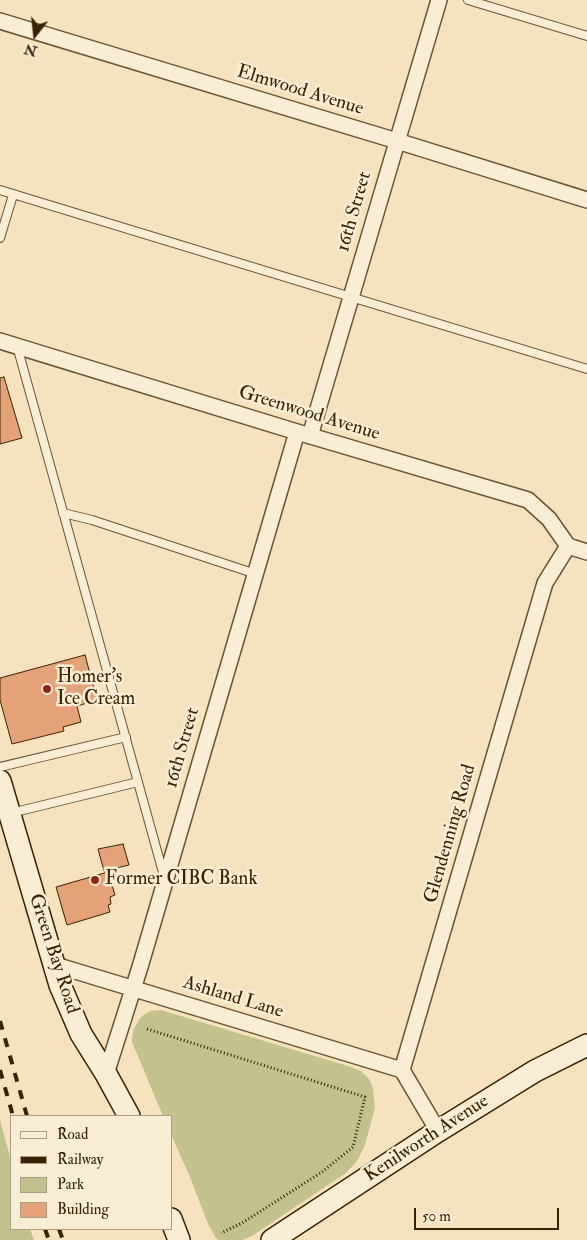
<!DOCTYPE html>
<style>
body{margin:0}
#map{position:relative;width:587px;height:1240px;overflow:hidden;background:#f6e3bd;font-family:"IM FELL Double Pica",serif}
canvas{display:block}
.legend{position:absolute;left:10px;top:1115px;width:162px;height:115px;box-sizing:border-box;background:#f9edd4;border:1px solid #ac9c80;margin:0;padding:6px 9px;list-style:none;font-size:15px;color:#382201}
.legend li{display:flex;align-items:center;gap:10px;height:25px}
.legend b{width:25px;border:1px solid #ac9c80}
.north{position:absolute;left:10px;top:10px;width:50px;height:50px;-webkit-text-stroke:4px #f9edd4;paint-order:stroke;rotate:196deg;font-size:14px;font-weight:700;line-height:20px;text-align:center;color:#382201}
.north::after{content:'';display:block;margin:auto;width:18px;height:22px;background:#382201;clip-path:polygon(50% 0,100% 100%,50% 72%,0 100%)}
.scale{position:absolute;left:414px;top:1208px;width:145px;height:22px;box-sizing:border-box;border:2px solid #382201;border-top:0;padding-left:6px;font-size:15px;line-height:18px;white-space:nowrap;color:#382201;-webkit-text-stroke:4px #f9edd4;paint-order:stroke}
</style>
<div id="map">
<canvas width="587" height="1240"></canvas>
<ul class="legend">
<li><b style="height:6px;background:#f9edd4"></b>Road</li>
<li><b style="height:6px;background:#382201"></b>Railway</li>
<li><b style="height:14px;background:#c3c18c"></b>Park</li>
<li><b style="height:14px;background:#e4a278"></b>Building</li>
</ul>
<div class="north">N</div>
<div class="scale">50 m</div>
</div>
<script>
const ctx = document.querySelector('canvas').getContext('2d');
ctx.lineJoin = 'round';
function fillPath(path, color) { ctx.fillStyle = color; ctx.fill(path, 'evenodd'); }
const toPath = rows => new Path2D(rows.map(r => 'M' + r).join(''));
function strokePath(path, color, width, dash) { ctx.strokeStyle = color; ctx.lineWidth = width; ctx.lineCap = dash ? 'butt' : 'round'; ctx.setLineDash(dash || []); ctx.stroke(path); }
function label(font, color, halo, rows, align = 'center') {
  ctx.font = font + ' "IM FELL Double Pica",serif'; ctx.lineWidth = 5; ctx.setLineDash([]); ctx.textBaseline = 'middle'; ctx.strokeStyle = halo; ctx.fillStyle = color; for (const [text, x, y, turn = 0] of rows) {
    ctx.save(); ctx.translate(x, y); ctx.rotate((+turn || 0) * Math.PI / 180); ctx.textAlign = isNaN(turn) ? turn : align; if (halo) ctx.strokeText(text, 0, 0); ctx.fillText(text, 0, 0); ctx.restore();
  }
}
fillPath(toPath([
 [161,1010,348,1066,361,1071,369,1079,373,1088,375,1108,365,1145,357,1161,346,1173,252,1236,242,1240,219,1240,216,1238,208,1224,190,1177,171,1134,171,1116,163,1116,132,1042,133,1030,140,1018,150,1011],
 [0,1120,11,1160,11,1229,30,1229,34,1240,0,1240]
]), '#c3c18c');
const building = toPath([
 [4,377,22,438,0,444,0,378,4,377],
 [85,655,97,700,77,706,81,722,63,727,64,731,12,744,0,700,0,678,85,655],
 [123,844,129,865,104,871,98,849,123,844],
 [108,872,115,895,110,897,111,904,108,905,110,912,67,925,56,887,108,872]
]);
fillPath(building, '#e4a278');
strokePath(building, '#382201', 1);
const lane = toPath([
 [468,0,587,36],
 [0,190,587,369],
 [0,238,13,195],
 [17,346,164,876],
 [63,513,92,520,256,574],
 [0,767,126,737],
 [11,813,138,782]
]);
const street = toPath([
 [0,21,397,141,587,200],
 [0,341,297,432,528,500,549,519,568,546,587,552],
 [310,436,439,0],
 [52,964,402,1070],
 [106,1074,140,967,297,432],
 [438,1131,402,1070,545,583,568,546]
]);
const secondary = toPath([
 [0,781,60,985,81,1034,106,1074,129,1116],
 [171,1219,179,1240],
 [272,1240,438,1131,535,1071,587,1045]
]);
strokePath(lane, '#685230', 10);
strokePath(street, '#685230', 18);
strokePath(secondary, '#382201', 24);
strokePath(toPath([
 [147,1029,365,1097,353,1147,322,1172,242,1223,221,1233]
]), '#382201', 3, [1, 2.5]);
strokePath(lane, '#f9edd4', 8);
strokePath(street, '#f9edd4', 15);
strokePath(secondary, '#f9edd4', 21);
strokePath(toPath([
 [0,1021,27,1116],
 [0,1070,13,1116],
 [45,1229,49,1240],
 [59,1229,63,1240]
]), '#382201', 4, [9, 9]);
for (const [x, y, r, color] of [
 [47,689,5,"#8f2418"],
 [95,880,5,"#8f2418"]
]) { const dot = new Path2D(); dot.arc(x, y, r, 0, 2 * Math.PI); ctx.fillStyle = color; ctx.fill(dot); strokePath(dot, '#f9edd4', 2); }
label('19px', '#382201', '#f9edd4', [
 ["Elmwood Avenue",300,91,17],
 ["16th Street",355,212,-74],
 ["Greenwood Avenue",309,414,17],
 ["16th Street",183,748,-74],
 ["Glendenning Road",451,834,-74],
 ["Green Bay Road",53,954,72],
 ["Ashland Lane",233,998,17],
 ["Kenilworth Avenue",427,1139,-33]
]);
label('19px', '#382201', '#f9edd4', [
 ["Homer's",57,678],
 ["Ice Cream",57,700],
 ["Former CIBC Bank",105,880]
], 'left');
</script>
